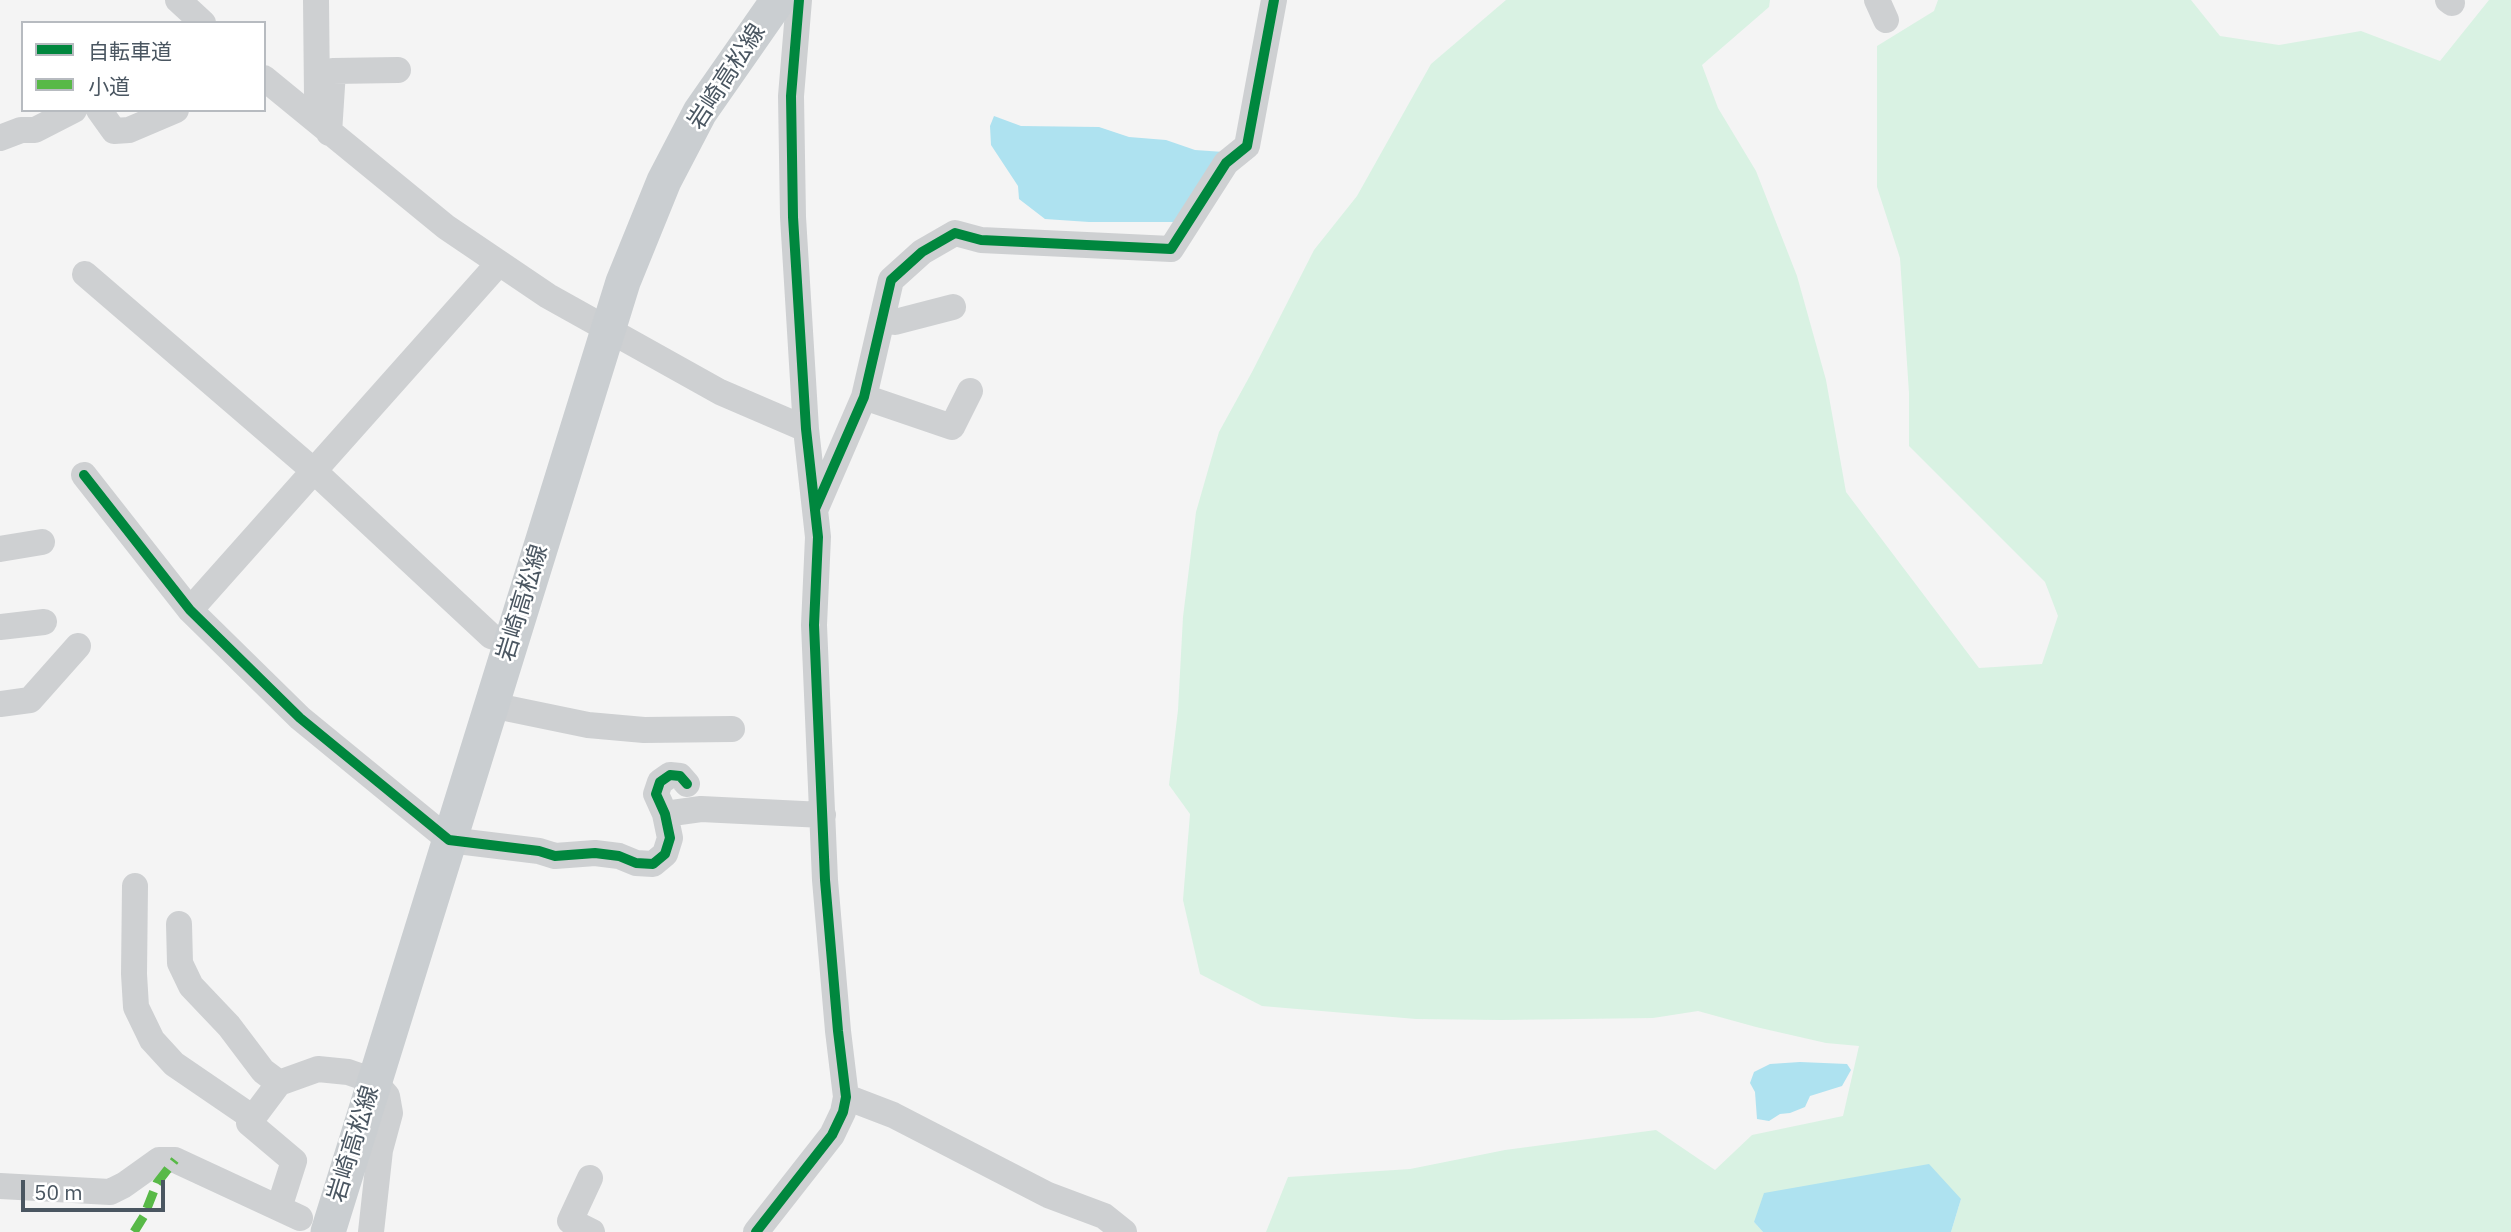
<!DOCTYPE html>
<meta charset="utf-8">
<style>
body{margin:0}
#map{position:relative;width:2511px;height:1232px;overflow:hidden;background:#f4f4f4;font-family:"IBM Plex Sans","Noto Sans JP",sans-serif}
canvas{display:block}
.legend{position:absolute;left:21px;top:21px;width:245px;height:91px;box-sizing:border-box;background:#fff;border:2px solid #b7bbc0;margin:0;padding:9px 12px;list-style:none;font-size:21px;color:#4a5661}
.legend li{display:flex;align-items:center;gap:14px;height:35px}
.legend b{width:35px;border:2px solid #b7bbc0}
.scale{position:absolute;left:21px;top:1180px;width:144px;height:32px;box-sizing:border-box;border:4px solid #4a5661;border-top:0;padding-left:9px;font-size:21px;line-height:24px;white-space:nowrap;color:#4a5661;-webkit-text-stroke:5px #fff;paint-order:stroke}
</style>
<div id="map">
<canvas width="2511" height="1232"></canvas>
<ul class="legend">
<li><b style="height:9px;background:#00873e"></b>自転車道</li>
<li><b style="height:9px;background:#58b947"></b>小道</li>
</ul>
<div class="scale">50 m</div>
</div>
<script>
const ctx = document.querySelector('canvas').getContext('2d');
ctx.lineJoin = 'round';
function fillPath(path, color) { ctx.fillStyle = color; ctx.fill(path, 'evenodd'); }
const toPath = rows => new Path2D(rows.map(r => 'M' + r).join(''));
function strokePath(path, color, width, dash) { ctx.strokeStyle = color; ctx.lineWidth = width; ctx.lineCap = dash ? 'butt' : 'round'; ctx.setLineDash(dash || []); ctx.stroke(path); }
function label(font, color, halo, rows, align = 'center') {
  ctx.font = font + ' "IBM Plex Sans","Noto Sans JP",sans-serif'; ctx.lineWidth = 5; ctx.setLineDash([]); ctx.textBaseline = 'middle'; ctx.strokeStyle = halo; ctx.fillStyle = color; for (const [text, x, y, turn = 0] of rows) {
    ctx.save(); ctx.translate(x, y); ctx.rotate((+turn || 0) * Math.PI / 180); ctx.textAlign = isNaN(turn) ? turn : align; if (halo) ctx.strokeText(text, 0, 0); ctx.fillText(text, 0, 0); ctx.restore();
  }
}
fillPath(toPath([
 [1506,0,1770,0,1769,7,1702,65,1718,108,1756,171,1797,276,1826,380,1846,492,1979,668,2042,664,2058,616,2045,582,1909,446,1909,393,1900,258,1877,187,1877,46,1934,11,1938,0,2191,0,2220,36,2279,45,2361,31,2440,61,2489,0,2511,0,2511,1232,1951,1232,1961,1199,1754,1222,1763,1232,1266,1232,1288,1177,1410,1169,1505,1150,1656,1130,1715,1170,1752,1135,1843,1116,1859,1046,1826,1043,1756,1027,1698,1011,1653,1018,1501,1020,1416,1019,1262,1006,1200,974,1183,900,1190,814,1169,785,1178,710,1183,617,1196,512,1219,432,1252,372,1314,250,1357,196,1431,64]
]), '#d9f2e3');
fillPath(toPath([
 [994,116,1021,126,1099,127,1129,137,1166,140,1195,150,1224,152,1175,222,1089,222,1045,219,1019,199,1018,186,991,145,990,126],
 [1800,1062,1847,1064,1851,1070,1842,1086,1810,1096,1805,1107,1790,1113,1780,1114,1769,1121,1757,1119,1755,1092,1750,1083,1754,1072,1770,1064],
 [1929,1164,1961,1199,1951,1232,1763,1232,1754,1222,1764,1193]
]), '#aee2f0');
strokePath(toPath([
 [178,0,203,23],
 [316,0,317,96],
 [1877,0,1886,20],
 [2448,0,2452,3],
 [264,78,446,227,548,296,720,392,806,429],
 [99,110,114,131,129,130,176,110],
 [329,133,333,71,398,70],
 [0,138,21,130,35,130,74,110],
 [85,274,314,471,491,636,511,642],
 [882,320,895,322,953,307],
 [864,397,952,427,970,391],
 [84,475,190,610,300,718,449,840,539,851,555,856,595,853,619,856,636,863,653,864,665,854,670,838,665,814,656,794,660,782,670,775,680,776,687,784],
 [816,508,864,397,891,280,922,252,955,233,981,240,1171,249,1226,163,1247,146,1274,0],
 [0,549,42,542],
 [190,610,499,263],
 [0,627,44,622],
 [0,704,30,700,78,646],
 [491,705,588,725,644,730,732,729],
 [665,814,701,809,823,815],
 [135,886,134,974,136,1007,152,1040,174,1064,253,1118],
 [179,924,180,963,191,986,229,1026,263,1071,279,1083],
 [846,1097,893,1115,1048,1195,1104,1216,1124,1232],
 [590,1178,570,1221,592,1232],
 [0,1186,110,1192,124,1185,159,1160,175,1160,300,1218],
 [279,1208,294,1161,249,1123,279,1083,318,1069,348,1072,374,1081,387,1096,390,1113,380,1150,371,1232],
 [756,1232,832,1135,843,1112,846,1097,838,1031,825,880,814,625,818,537,806,429,793,217,791,96,799,0]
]), '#ced0d2', 26);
strokePath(toPath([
 [328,1232,623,282,664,181,700,112,778,0]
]), '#caced1', 35);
strokePath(toPath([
 [134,1232,144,1216,157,1183,175,1160]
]), '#58b947', 9, [18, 9]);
strokePath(toPath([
 [84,475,190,610,300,718,449,840,539,851,555,856,595,853,619,856,636,863,653,864,665,854,670,838,665,814,656,794,660,782,670,775,680,776,687,784],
 [815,509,864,397,891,280,922,252,955,233,981,240,1171,249,1226,163,1247,146,1274,0],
 [756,1232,832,1135,843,1112,846,1097,838,1031,825,880,814,625,818,537,806,429,793,217,791,96,799,0]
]), '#00873e', 10);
label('24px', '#4a5661', '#fff', [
 ["岩崎高松線",727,77,-57],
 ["岩崎高松線",523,603,-73],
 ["岩崎高松線",354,1144,-73]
]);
</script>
